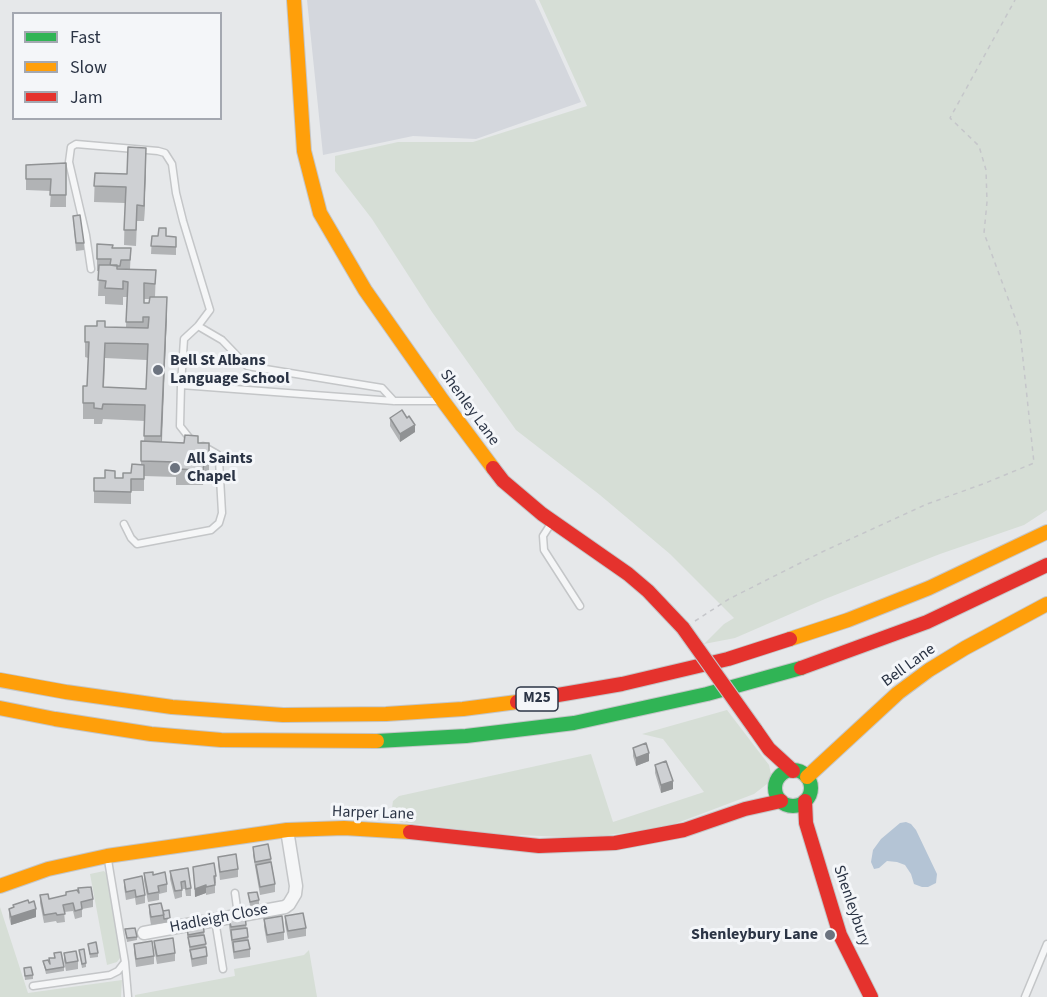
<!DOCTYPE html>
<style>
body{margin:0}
#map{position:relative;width:1047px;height:997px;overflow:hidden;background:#e6e8ea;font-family:"Source Sans 3",sans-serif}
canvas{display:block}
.legend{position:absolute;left:12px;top:12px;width:210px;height:108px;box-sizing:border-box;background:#f4f6f9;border:2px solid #a4a8b1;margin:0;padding:8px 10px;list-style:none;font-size:18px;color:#2b3445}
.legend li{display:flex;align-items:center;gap:12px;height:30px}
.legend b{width:30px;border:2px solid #a4a8b1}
</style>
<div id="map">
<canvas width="1047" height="997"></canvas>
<ul class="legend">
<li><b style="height:8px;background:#30b455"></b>Fast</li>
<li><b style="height:8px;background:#ff9f0a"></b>Slow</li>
<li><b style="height:8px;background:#e5322d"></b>Jam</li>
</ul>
</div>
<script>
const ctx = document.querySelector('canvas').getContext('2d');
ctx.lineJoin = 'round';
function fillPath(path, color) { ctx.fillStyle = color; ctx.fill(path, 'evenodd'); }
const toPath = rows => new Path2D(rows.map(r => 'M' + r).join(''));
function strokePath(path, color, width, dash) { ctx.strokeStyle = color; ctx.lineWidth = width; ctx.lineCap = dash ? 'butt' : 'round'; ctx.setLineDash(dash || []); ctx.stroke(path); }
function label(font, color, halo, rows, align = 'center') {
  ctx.font = font + ' "Source Sans 3",sans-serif'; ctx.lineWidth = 6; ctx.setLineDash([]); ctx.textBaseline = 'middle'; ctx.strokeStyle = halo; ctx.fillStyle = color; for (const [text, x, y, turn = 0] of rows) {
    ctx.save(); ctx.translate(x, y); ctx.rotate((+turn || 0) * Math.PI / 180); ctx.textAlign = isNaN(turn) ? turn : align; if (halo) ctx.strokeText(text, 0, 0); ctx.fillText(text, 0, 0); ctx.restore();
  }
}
fillPath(toPath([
 [307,0,535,0,581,102,476,139,413,136,323,155]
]), '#d4d7dd');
fillPath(toPath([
 [539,0,1047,0,1047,510,1024,525,940,554,825,599,735,638,704,644,724,624,734,618,670,554,600,495,516,430,432,312,372,219,335,171,335,156,398,142,473,142,587,106],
 [727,710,769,765,771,774,767,784,754,794,664,828,584,838,499,834,400,822,391,815,393,801,399,796,591,754,613,822,704,792,663,739,642,734],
 [104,871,108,876,120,952,120,958,117,962,107,965,90,874],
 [0,907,28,993,122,980,121,997,0,997],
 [309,950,317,997,135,997,135,995,235,976,234,969,304,955]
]), '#d6ded6');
fillPath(toPath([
 [906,822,911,824,916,830,937,874,936,883,928,887,922,887,914,884,911,874,905,865,897,862,887,861,879,868,874,869,871,862,873,850,881,839,900,823]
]), '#b4c4d5');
const lane = toPath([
 [91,269,86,235,69,162,71,147,76,144,158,151,165,153,172,164,176,193,183,221,210,310,198,326,184,339,181,385,394,401,440,401],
 [198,326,222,340,247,366,382,388,394,401],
 [181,385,180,426,191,440],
 [552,522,543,536,544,550,580,606],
 [124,524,131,538,137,544,211,530,219,523,222,513,219,460,217,454,203,446],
 [235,893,238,915],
 [215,920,223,969],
 [125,962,128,997],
 [33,986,110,975,118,971,125,962,108,860],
 [1025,997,1047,944]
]);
const street = toPath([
 [144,933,285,907,289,904,295,894,296,886,287,830]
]);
const fast = toPath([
 [377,741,466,736,574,723,707,694,801,668],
 '775 788a18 18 0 1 1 36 0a18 18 0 1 1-36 0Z'
]);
const slow = toPath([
 [294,0,304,151,320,213,365,290,443,401,493,468],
 [790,639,848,620,929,588,1047,532],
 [0,680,66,692,172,707,283,715,386,714,463,709,517,702],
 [0,708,55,719,151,734,221,740,377,741],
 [807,777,898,693,929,670,965,648,1047,604],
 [0,886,48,869,107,856,287,830,344,828,410,832]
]);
const jam = toPath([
 [493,468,503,481,542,514,628,574,648,591,683,628],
 [801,668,927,622,1047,565],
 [517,702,622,684,728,659,790,639],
 [755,729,769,749,793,771],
 [805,801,806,823,840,935,871,997],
 [410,832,539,846,615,843,684,830,745,809,781,801]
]);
strokePath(lane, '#c4c6c8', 9);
strokePath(street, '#c4c6c8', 15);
strokePath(fast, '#c4c6c8', 16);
strokePath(slow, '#c4c6c8', 16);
strokePath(jam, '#c4c6c8', 16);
strokePath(toPath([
 [695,621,729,599,822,552,927,504,983,484,1034,463,1020,331,984,233,987,202,986,170,979,146,950,118,1015,0]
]), '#c5c6ca', 1.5, [4.5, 4.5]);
strokePath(lane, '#f5f6f7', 6);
strokePath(street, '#f5f6f7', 12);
strokePath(fast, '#30b455', 14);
strokePath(slow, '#ff9f0a', 14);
strokePath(jam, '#e5322d', 14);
const jamBridge = toPath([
 [683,628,755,729]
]);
strokePath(jamBridge, '#c4c6c8', 16, []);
strokePath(jamBridge, '#e5322d', 14);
fillPath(toPath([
 [66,163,66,207,50,207,51,191,26,190,26,165],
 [146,164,144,221,137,221,136,246,124,245,125,203,94,202,95,173,127,174],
 [73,216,84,243,84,250,76,251],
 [152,236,176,237,176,255,151,254],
 [97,244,112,248,131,248,130,269,156,270,155,297,167,313,162,442,209,443,209,478,204,478,203,485,176,485,176,477,144,476,144,491,131,491,131,504,94,503,94,478,123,478,131,473,141,465,141,441,144,441,145,421,103,419,102,424,94,424,94,419,83,419,83,403,87,386,88,358,85,357,85,342,105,327,126,327,127,297,123,297,123,305,105,304,105,296,98,296,99,271,97,271],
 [144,299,150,299,149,303,144,303],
 [105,358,147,360,146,389,104,387],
 [390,418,407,418,415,432,400,442,390,426],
 [633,748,649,761,636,766,633,756],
 [655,765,673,789,661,793,655,773],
 [253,847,271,859,275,884,275,892,260,895,253,855],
 [218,857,238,869,238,877,220,880,218,864],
 [193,867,216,876,216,883,215,884,215,893,206,895,206,893,195,897],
 [188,868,191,888,191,896,186,896,185,889,182,889,182,897,175,899,170,879,170,871],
 [144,873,153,875,167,884,167,892,159,894,159,900,148,902,144,881],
 [124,880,145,895,145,903,136,905,135,898,126,900,124,887],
 [66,892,78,892,93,899,93,907,82,909,82,917,75,919,73,911,64,912,65,922,57,923,56,921,44,923,40,903,40,895,49,899,66,896],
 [248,893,259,900,259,904,250,906],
 [13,905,36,917,11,925,9,917,9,909,13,908],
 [149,905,163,911,170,918,170,922,151,925,149,913],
 [285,916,306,928,306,936,288,939,285,924],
 [229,918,246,925,250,949,250,957,234,959,229,926],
 [264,919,284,932,284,940,267,943,264,927],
 [187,925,204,932,207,956,207,964,192,967,187,933],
 [125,929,137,937,137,940,127,942],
 [154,941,175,953,175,961,157,964,154,948],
 [88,944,98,953,98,957,90,958],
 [134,944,154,956,154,964,136,967,134,952],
 [79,950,86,963,86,967,82,968],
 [54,953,64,967,64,971,46,974,43,961,49,962,54,958],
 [64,953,78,961,78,969,66,971,64,961],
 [24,968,33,975,33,979,25,980]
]), '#b1b3b5');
fillPath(toPath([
 [146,148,146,164,144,221,144,206],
 [167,297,167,313,161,452,161,436],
 [415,425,415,432,400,442,400,434],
 [649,753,649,761,636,766,636,758],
 [673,781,673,789,661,793,661,785],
 [206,885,206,893,195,897,195,889],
 [36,909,36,917,11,925,11,917]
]), '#909294');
const building = toPath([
 [128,147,146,148,144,206,137,205,136,230,124,230,126,187,94,186,95,173,127,174,128,147],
 [66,163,66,195,50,195,51,179,26,179,26,165,66,163],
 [80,215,84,243,76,243,73,216,80,215],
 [159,228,166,228,166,236,176,237,176,247,151,246,152,236,158,236,159,228],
 [97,244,113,245,112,248,131,248,130,260,121,260,120,266,117,266,110,265,111,259,97,259,97,244],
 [99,265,117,265,117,269,156,270,155,284,144,283,144,303,149,303,150,297,167,297,161,436,144,436,145,405,103,404,102,409,94,408,94,403,83,403,83,386,87,386,89,342,85,342,85,326,97,326,97,321,105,321,105,327,148,328,149,317,143,317,143,322,126,322,128,282,123,281,123,289,105,288,106,281,98,280,99,265],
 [105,343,148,344,146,389,103,387,105,343],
 [402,410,407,418,409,416,415,425,400,434,390,418,402,410],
 [185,435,198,436,198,443,209,443,209,463,204,463,203,470,176,469,176,462,141,461,141,441,184,443,185,435],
 [132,464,144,465,144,479,131,479,131,492,94,491,94,478,105,478,105,470,115,471,115,478,123,478,123,473,131,473,132,464],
 [646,743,649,753,636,758,633,748,646,743],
 [666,761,673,781,661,785,655,765,666,761],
 [268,844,271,859,255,862,253,847,268,844],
 [236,854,238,869,220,872,218,857,236,854],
 [271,862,275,884,260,887,256,865,271,862],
 [214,863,216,876,214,876,215,885,206,887,206,885,195,889,193,867,214,863],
 [188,868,191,888,186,889,185,881,181,882,182,890,175,891,170,871,188,868],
 [153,872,153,875,165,872,167,884,158,886,159,892,148,894,144,873,153,872],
 [142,876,145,895,136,897,135,890,126,892,124,880,142,876],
 [91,887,93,899,81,902,82,909,75,911,73,903,63,905,65,914,57,915,56,913,44,915,40,895,48,894,49,899,66,895,66,892,77,890,79,893,78,888,91,887],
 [257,892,259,900,250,902,248,893,257,892],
 [28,900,29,903,34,901,36,909,11,917,9,909,14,907,13,905,28,900],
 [161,903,164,915,151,917,149,905,161,903],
 [169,910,170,918,164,919,163,911,169,910],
 [303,913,306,928,288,931,285,916,303,913],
 [245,915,246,925,231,927,229,918,245,915],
 [282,916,284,932,267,935,264,919,282,916],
 [203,923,204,932,188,935,187,925,203,923],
 [135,928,137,937,127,938,125,929,135,928],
 [247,928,248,937,232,940,231,930,247,928],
 [204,935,206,944,190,947,188,937,204,935],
 [173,938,175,953,157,956,154,941,173,938],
 [248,940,250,949,234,952,233,942,248,940],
 [152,941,154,956,136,959,134,944,152,941],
 [96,942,98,953,90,954,88,944,96,942],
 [206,947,207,956,192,959,190,950,206,947],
 [84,949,86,963,82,964,79,950,84,949],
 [76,951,78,961,66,963,64,953,76,951],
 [61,952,64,967,46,970,43,961,48,960,50,964,49,958,55,958,54,953,61,952],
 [31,967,33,975,25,976,24,968,31,967]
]);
fillPath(building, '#ced0d3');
strokePath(building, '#909294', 1.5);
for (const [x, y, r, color] of [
 [158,370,6,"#6c737f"],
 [175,468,6,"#6c737f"],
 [830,935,6,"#6c737f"]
]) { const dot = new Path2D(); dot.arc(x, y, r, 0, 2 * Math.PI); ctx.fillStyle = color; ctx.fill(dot); strokePath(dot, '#f4f6f9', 2); }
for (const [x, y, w] of [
 [537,699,42]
]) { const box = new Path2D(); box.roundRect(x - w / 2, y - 12, w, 24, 4.5); ctx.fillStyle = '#f4f6f9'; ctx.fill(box); strokePath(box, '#2b3445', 1.5); }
label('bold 15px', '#2b3445', null, [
 ["M25",537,699]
]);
label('bold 16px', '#2b3445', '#f4f6f9', [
 ["Bell St Albans",170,361],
 ["Language School",170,379],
 ["All Saints",187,459],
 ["Chapel",187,477],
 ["Shenleybury Lane",818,935,"right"]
], 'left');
label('16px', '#2b3445', '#f4f6f9', [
 ["Shenley Lane",469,408,54],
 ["Bell Lane",909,666,-36],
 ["Harper Lane",373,814,2],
 ["Shenleybury",851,906,71],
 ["Hadleigh Close",219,919,-11]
]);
</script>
